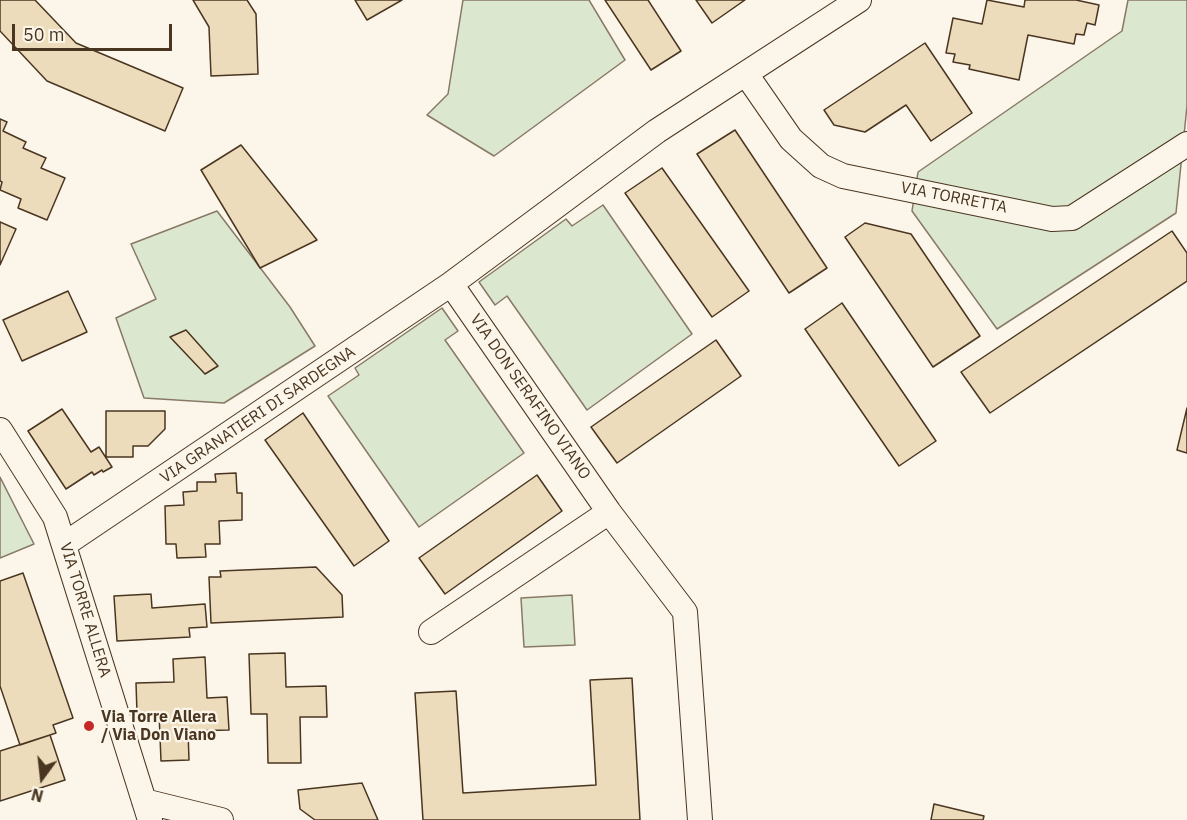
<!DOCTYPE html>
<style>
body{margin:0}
#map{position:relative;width:1187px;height:820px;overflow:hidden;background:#fbf6e9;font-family:"IBM Plex Sans",sans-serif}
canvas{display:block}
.north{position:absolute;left:12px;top:748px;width:60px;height:60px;-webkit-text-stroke:4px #fbf6e9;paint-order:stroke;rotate:195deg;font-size:16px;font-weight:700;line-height:24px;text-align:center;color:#4a3520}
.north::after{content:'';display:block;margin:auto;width:21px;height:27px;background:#4a3520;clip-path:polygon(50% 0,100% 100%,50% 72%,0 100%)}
.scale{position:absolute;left:12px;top:24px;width:160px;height:27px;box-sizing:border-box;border:3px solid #4a3520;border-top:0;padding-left:8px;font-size:18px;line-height:21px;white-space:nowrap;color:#4a3520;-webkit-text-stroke:4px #fbf6e9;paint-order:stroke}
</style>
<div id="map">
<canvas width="1187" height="820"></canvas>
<div class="north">N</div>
<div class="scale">50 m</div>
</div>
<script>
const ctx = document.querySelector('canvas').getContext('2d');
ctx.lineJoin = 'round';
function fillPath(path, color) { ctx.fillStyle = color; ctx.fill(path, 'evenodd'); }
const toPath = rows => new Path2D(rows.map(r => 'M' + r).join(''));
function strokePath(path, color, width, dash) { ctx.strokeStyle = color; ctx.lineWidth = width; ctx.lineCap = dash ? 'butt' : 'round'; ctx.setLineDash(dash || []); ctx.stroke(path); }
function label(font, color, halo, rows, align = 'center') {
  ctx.font = font + ' "IBM Plex Sans",sans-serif'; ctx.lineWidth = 4.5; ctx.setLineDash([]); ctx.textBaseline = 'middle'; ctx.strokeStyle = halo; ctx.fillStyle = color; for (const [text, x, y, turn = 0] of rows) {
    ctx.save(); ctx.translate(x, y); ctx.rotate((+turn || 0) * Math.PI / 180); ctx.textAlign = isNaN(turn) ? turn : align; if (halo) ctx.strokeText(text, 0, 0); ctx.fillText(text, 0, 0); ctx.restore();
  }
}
const green = toPath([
 [463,0,589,0,625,60,494,156,427,115,448,94,463,0],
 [1128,0,1187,0,1187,106,1176,213,997,329,912,211,918,172,1122,31,1128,0],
 [603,205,692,334,587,410,507,296,495,305,479,282,566,219,572,226,603,205],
 [217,211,290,307,315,346,224,403,144,398,116,318,156,299,131,244,217,211],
 [442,308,458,331,445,340,524,453,419,527,328,396,359,375,355,368,442,308],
 [0,477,34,544,0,558,0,477],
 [572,595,575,645,524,647,521,598,572,595]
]);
fillPath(green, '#dce7d0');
strokePath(green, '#887966', 1.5);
const building = toPath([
 [0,0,35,0,76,43,183,88,165,131,47,81,0,31,0,0],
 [193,0,247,0,256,14,258,74,211,76,209,27,193,0],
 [355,0,402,0,367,20,355,0],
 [605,0,648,0,681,51,651,70,605,0],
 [696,0,745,0,712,23,696,0],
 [987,0,1024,7,1025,0,1076,0,1099,5,1095,25,1087,23,1084,35,1076,34,1074,44,1028,35,1019,80,969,69,970,65,953,62,955,54,946,53,953,18,982,24,987,0],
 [925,43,972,113,931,141,906,105,865,132,834,125,824,110,925,43],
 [0,119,7,122,3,131,26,142,23,148,46,158,41,168,65,178,47,220,18,208,21,199,0,190,2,182,0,181,0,119],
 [735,130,827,268,789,293,697,154,735,130],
 [241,145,317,240,260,268,201,170,241,145],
 [662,168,749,291,712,317,625,193,662,168],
 [0,222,16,229,0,265,0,222],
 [865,223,911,234,980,336,933,367,845,237,865,223],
 [1172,231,1187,253,1187,281,990,413,961,372,1172,231],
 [68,291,87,332,22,361,3,320,68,291],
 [842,303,936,441,899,466,805,329,842,303],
 [186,330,218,366,205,374,170,337,186,330],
 [716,340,741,376,617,463,591,427,716,340],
 [1187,408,1187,453,1177,450,1187,408],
 [62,409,91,452,99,447,112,467,103,472,102,470,94,475,92,472,66,489,28,431,62,409],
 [106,411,165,411,165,429,148,446,133,446,133,457,106,457,106,411],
 [303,413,389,541,354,566,265,440,303,413],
 [236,473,237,493,242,493,242,520,219,521,220,544,205,544,206,557,177,558,176,544,166,544,165,506,184,505,183,492,197,491,197,482,216,482,215,474,236,473],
 [537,475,562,511,445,594,419,558,537,475],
 [316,567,342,595,343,617,211,623,209,577,221,577,220,571,316,567],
 [23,573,73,718,53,725,56,733,20,745,0,686,0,581,23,573],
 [151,594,152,608,205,604,207,627,189,628,190,637,117,641,114,596,151,594],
 [285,653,286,687,326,686,327,717,300,717,301,763,268,763,267,714,251,714,249,654,285,653],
 [205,657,207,698,227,697,229,730,188,731,189,760,161,761,159,712,137,713,136,683,174,682,173,659,205,657],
 [632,678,640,820,423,820,415,693,456,691,463,793,596,785,590,680,632,678],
 [50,735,65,780,0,801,0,751,50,735],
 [362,783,378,820,315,820,300,809,298,790,362,783],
 [934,804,984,816,983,820,931,820,934,804]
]);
fillPath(building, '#ecdcbc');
strokePath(building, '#4a3520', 1.5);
const minor = toPath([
 [746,74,791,139,821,166,843,176,1052,219,1072,218,1187,144],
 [451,284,609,512,685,612,700,820],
 [0,430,55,517,150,820],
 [65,544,451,284,657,131,859,0],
 [431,632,609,512],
 [144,801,221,820]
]);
strokePath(minor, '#4a3520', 26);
strokePath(minor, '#fbf6e9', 24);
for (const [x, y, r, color] of [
 [89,726,6,"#c62828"]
]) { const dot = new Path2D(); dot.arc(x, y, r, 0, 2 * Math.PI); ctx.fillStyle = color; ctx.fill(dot); strokePath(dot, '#fbf6e9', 2); }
label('16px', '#4a3520', '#fbf6e9', [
 ["VIA TORRETTA",954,198,11],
 ["VIA DON SERAFINO VIANO",530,397,55],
 ["VIA GRANATIERI DI SARDEGNA",258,415,-34],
 ["VIA TORRE ALLERA",85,610,73]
]);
label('bold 16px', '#4a3520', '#fbf6e9', [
 ["Via Torre Allera",101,717],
 ["/ Via Don Viano",101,735]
], 'left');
</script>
